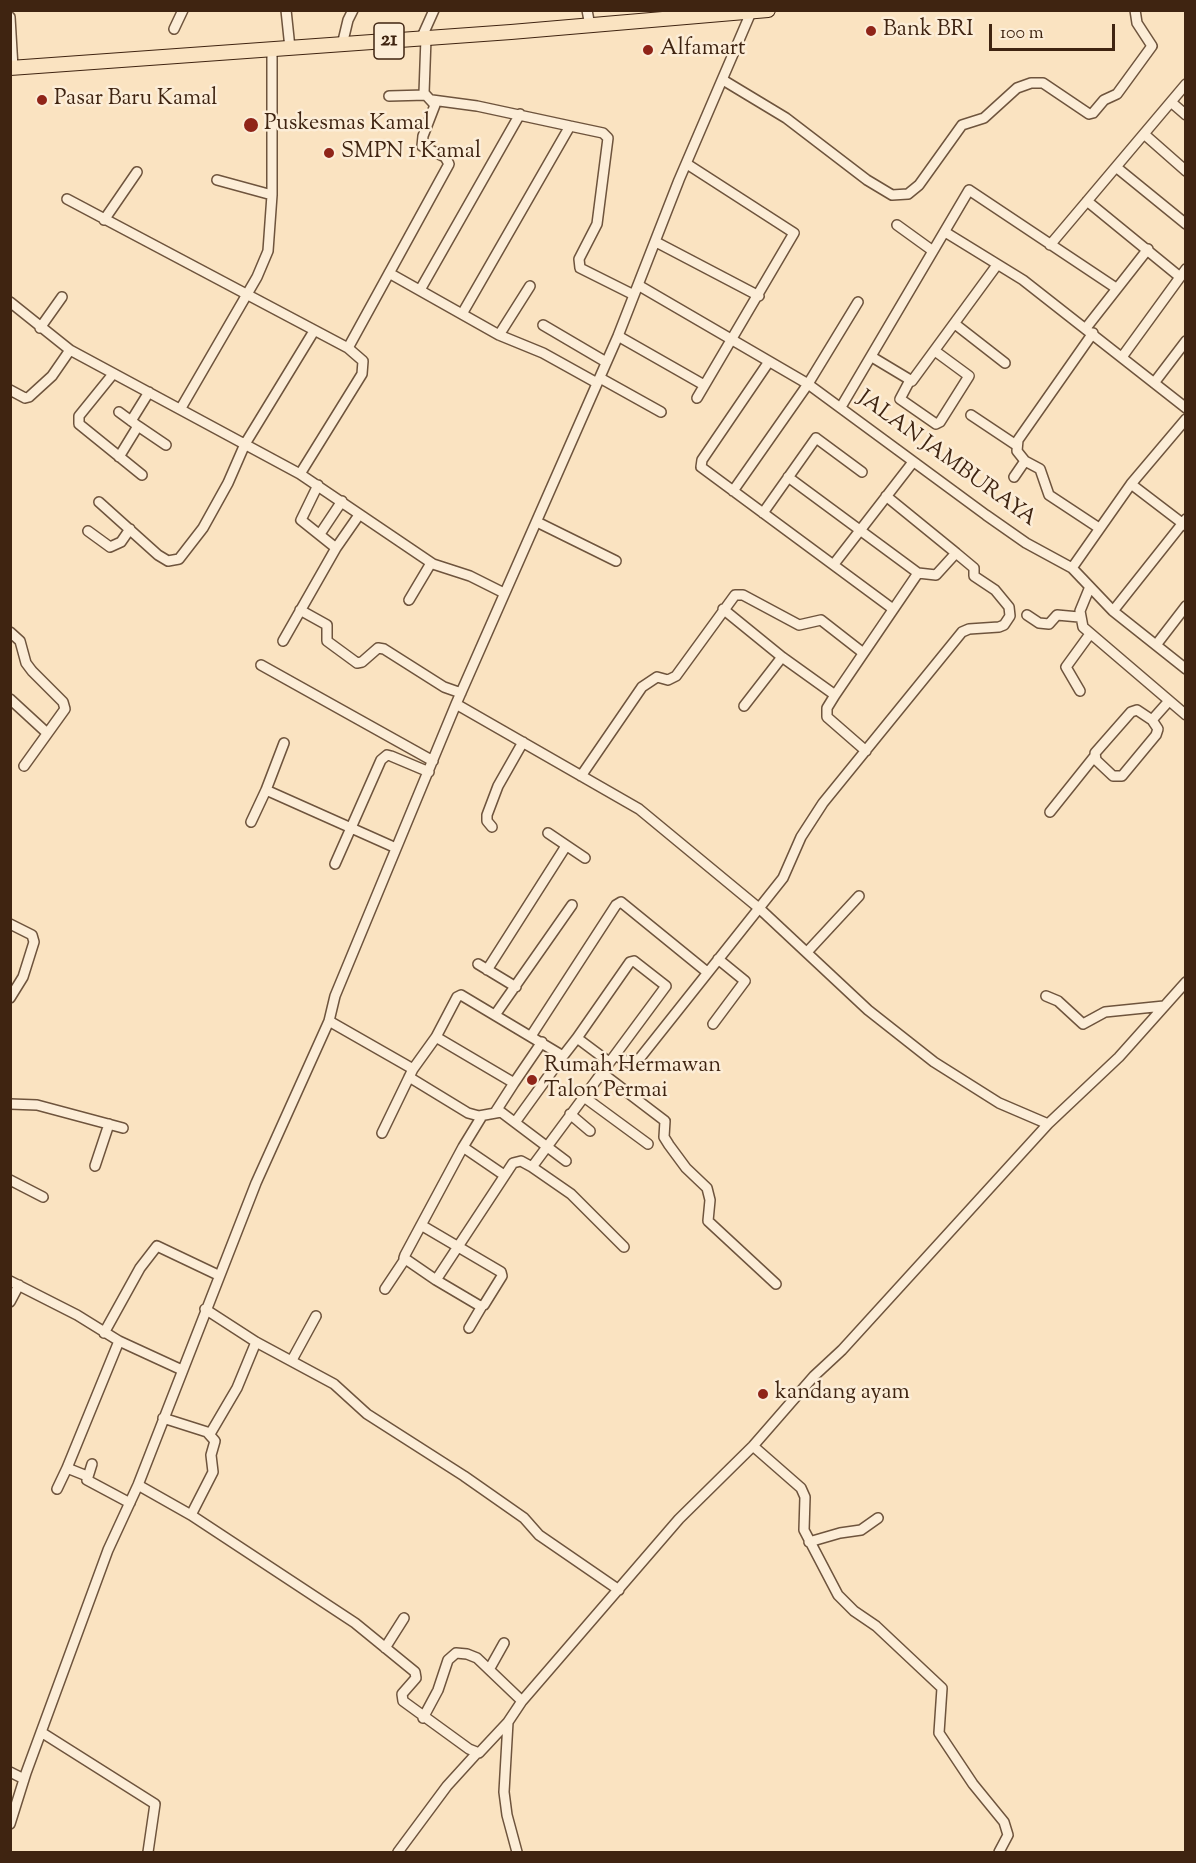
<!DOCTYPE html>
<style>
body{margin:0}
#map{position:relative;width:1196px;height:1863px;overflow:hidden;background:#fae3c1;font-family:"Sorts Mill Goudy",serif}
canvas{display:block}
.frame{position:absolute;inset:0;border:12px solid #3f2411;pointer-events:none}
.scale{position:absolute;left:989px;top:24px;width:126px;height:27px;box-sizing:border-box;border:3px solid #3f2411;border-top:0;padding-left:8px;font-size:18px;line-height:21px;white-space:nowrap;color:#3f2411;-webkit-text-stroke:4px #fcedd7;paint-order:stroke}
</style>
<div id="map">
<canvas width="1196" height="1863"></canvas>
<div class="frame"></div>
<div class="scale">100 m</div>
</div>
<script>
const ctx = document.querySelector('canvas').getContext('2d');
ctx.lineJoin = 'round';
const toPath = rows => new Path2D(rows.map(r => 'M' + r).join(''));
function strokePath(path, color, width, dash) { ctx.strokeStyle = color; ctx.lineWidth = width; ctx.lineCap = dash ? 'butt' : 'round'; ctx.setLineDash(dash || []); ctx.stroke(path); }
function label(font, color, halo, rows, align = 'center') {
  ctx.font = font + ' "Sorts Mill Goudy",serif'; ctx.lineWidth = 5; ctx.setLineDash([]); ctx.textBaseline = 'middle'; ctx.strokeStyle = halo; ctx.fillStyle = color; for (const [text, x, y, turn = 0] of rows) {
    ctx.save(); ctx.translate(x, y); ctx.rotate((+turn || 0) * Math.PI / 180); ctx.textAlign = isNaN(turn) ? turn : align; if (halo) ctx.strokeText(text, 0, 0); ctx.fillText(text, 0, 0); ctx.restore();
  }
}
const minor = toPath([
 [286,10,290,48],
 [587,10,590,26],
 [10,17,13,68],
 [174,29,183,10],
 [421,39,434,10],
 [342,45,348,20,353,10],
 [723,80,786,118,867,180,892,195,908,194,919,185,962,125,984,118,1017,88,1031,83,1043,83,1089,114,1093,113,1104,100,1117,94,1152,46,1137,23,1135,10],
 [389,96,426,95],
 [432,100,477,106,570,126,462,314],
 [1171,102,1186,115],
 [570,126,603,133,608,138,597,224,579,259,580,268,634,295],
 [1144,134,1186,171],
 [687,164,794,233,697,398],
 [1116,167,1186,224],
 [217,180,272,195],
 [67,199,348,348,363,361,362,374,300,474],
 [1087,201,1180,277],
 [104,220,137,172],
 [897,225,933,251],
 [945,232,1023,280,1186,408],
 [656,242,759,296],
 [1050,245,1186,84],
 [389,273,499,335,543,353,597,383],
 [638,285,808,384,986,515,1026,543,1072,568,1131,484,1186,419],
 [420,290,520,114],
 [10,302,70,350,300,474,433,564,470,576,504,593],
 [955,324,1005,363],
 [543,325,606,362],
 [40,328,62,297],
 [1086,328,1148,249],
 [1093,333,1018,440,1017,451,1025,461,1040,469,1049,495,1099,528],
 [499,335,530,286],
 [618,336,704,385],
 [348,348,449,164,445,157,422,146,423,136,435,105,424,93,426,38],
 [872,357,912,381,997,265],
 [1122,357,1186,269],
 [768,363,702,460,701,467,893,609],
 [113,374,79,416,79,424,142,475],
 [600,378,661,412],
 [909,382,900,399,936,424,940,422,969,376,935,351],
 [1154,383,1186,341],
 [10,390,25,398,29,397,52,376,70,350],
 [841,407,969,190,1116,288],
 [181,408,257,277,268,251,272,195,272,49],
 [971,415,1016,445],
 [131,421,149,392],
 [138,426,166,445],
 [119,457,138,426,119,412],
 [1014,477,1025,461],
 [1131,484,1186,526],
 [733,491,808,384,858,302],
 [886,496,956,553],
 [99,502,158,555,168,561,179,559,203,528,228,483,245,444,314,331],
 [763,513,816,438,862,472],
 [1186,519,1113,611,1186,669],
 [537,522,616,561],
 [88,531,110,547,121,542,130,529],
 [320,534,342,501],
 [336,548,359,515],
 [834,564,913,462],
 [1072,568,1113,611],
 [1089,589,1080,611,1083,627,1186,715],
 [409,600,431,563],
 [723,609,782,657],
 [300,610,327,625,327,641,357,663,362,662,378,648,384,649,444,687,461,693],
 [1027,615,1039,623,1049,624,1057,615,1079,617],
 [10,632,20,641,26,663,32,671,63,702,65,709,24,766],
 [283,641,336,548,301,520,318,485],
 [1156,645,1186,606],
 [261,665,433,761],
 [1080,691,1066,667,1090,634],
 [835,695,918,573],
 [10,699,47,733],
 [456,704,639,809,760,909,868,1010,934,1062,999,1103,1048,1124,842,1350,814,1376,753,1446,679,1519,522,1701,508,1722,504,1792,507,1815,517,1852],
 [744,706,782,657,835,695,827,708,827,717,866,751],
 [1152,720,1137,710,1131,712,1095,753,1096,760,1113,776,1122,776,1156,735,1158,729,1152,720,1168,702],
 [284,743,266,790,396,848],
 [581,776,642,687,657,677,668,680,676,676,735,595,743,595,799,625,821,620,862,652],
 [1050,812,1094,757],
 [251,822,266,790],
 [492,827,487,821,487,815,498,786,523,742],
 [548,833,585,858],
 [335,864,381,760,387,755,391,756,429,772],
 [10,924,32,935,34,942,23,977,10,998],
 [808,951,859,896],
 [478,964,516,987],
 [487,970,566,846],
 [1046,996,1058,1001,1083,1024,1105,1012,1164,1006],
 [495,1015,572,905],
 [713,1024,745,981,718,959],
 [531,1036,616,905,621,902,707,972],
 [436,1037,514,1083,542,1042],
 [577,1038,630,962,634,961,666,986,615,1055],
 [413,1069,436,1037,457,997,461,995,563,1056,577,1038,609,1062],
 [602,1073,665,1121,664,1137,669,1145,686,1168,707,1188,710,1200,708,1221,776,1284],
 [409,1077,468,1113,479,1116,501,1112,566,1161],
 [584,1097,648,1144],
 [10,1104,37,1105,123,1128],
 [496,1111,514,1083],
 [570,1114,590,1131],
 [516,1121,563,1056],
 [1048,1124,1119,1057,1186,982],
 [382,1133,413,1069,329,1021,335,996,456,704,618,336,679,180,752,10],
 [463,1147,504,1175],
 [95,1166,109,1124],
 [532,1167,571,1194,624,1247],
 [10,1180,43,1197],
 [421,1225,501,1272,502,1276,484,1305,480,1306,436,1280,404,1258,405,1255,463,1147,482,1116],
 [436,1280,513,1163,521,1161,532,1167,615,1055,631,1064,636,1063,783,878,801,837,823,803,962,632,969,629,999,627,1004,625,1010,616,1009,607,995,590,974,576,974,568,956,553,936,575,918,573,788,477],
 [10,1281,77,1315,119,1341,182,1370],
 [385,1289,405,1259],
 [10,1302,19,1285],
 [205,1309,256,1342,334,1384,367,1414,464,1476,524,1518,539,1535,619,1590],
 [469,1328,482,1306],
 [104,1333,140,1268,157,1246,218,1275],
 [292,1360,316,1316],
 [163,1418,207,1432,215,1441,211,1455,213,1472,191,1515],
 [210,1434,237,1388,256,1342],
 [753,1446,801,1488,805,1497,804,1530,838,1595,854,1611,876,1626,942,1688,939,1733,973,1784,1004,1822,1008,1835,999,1852],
 [92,1464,87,1480,130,1503],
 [87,1476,67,1468,119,1341],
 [138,1485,191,1515,355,1623,415,1672,416,1678,402,1694,403,1701,469,1749,479,1753,508,1722],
 [57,1489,67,1468],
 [809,1542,840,1533,861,1530,878,1518],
 [385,1648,404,1618],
 [490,1668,504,1643],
 [423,1718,438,1690,448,1660,456,1653,467,1654,477,1658,522,1701],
 [41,1732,155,1804,148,1852],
 [10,1772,24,1779],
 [10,1824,26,1773,108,1550,138,1485,256,1183,329,1021],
 [398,1852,447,1786,477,1753]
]);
const highway = toPath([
 [10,68,511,32,768,10]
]);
strokePath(minor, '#6e543d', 12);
strokePath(highway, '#3f2411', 16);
strokePath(minor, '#fcedd7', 9);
strokePath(highway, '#fae3c1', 14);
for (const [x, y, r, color] of [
 [871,31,6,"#8f2418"],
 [648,50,6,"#8f2418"],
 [42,100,6,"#8f2418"],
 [251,125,8,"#8f2418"],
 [329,153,6,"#8f2418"],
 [532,1080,6,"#8f2418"],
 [763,1394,6,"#8f2418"]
]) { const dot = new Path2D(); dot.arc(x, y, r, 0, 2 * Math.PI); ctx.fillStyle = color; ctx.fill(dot); strokePath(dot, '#fcedd7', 2); }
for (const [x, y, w] of [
 [389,41,30]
]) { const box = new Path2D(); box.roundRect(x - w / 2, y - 18, w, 36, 4.5); ctx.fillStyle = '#fcedd7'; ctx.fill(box); strokePath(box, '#3f2411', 1.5); }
label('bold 21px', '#3f2411', null, [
 ["21",389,41]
]);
label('22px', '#3f2411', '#fcedd7', [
 ["Bank BRI",883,31],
 ["Alfamart",660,50],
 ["Pasar Baru Kamal",54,100],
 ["Puskesmas Kamal",264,125],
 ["SMPN 1 Kamal",341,153],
 ["Rumah Hermawan",544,1067],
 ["Talon Permai",544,1092],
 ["kandang ayam",775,1394]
], 'left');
label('22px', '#3f2411', '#fcedd7', [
 ["JALAN JAMBURAYA",946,460,36]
]);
</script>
